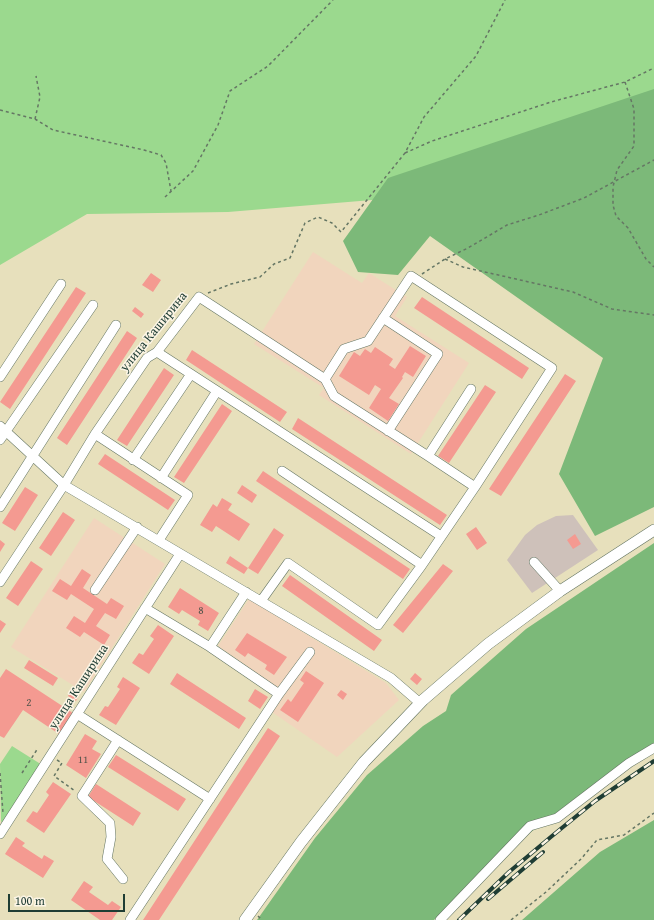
<!DOCTYPE html>
<meta charset="utf-8">
<style>
body{margin:0}
#map{position:relative;width:654px;height:920px;overflow:hidden;background:#e7e0bc;font-family:"Gentium Book Plus",serif}
canvas{display:block}
.scale{position:absolute;left:8px;top:894px;width:117px;height:18px;box-sizing:border-box;border:2px solid #1f3d34;border-top:0;padding-left:5px;font-size:12px;line-height:14px;white-space:nowrap;color:#1f3d34;-webkit-text-stroke:3px #fcf5e5;paint-order:stroke}
</style>
<div id="map">
<canvas width="654" height="920"></canvas>
<div class="scale">100 m</div>
</div>
<script>
const ctx = document.querySelector('canvas').getContext('2d');
ctx.lineJoin = 'round';
function fillPath(path, color) { ctx.fillStyle = color; ctx.fill(path, 'evenodd'); }
const toPath = rows => new Path2D(rows.map(r => 'M' + r).join(''));
function strokePath(path, color, width, dash) { ctx.strokeStyle = color; ctx.lineWidth = width; ctx.lineCap = dash ? 'butt' : 'round'; ctx.setLineDash(dash || []); ctx.stroke(path); }
function label(font, color, halo, rows, align = 'center') {
  ctx.font = font + ' "Gentium Book Plus",serif'; ctx.lineWidth = 3; ctx.setLineDash([]); ctx.textBaseline = 'middle'; ctx.strokeStyle = halo; ctx.fillStyle = color; for (const [text, x, y, turn = 0] of rows) {
    ctx.save(); ctx.translate(x, y); ctx.rotate((+turn || 0) * Math.PI / 180); ctx.textAlign = isNaN(turn) ? turn : align; if (halo) ctx.strokeText(text, 0, 0); ctx.fillText(text, 0, 0); ctx.restore();
  }
}
fillPath(toPath([
 [313,252,362,283,369,273,407,297,395,316,469,363,411,454,319,395,324,388,254,344],
 [94,518,165,564,84,692,11,647],
 [249,599,386,683,399,700,337,757,272,712,285,693,218,646]
]), '#f1d5bd');
fillPath(toPath([
 [573,515,598,550,532,593,507,560,525,535,537,525,556,516]
]), '#cec1ba');
fillPath(toPath([
 [0,0,654,0,654,113,516,188,228,212,87,214,0,265],
 [12,746,39,763,39,769,6,820,1,822,0,764]
]), '#9bd98e');
fillPath(toPath([
 [654,89,654,507,595,536,559,474,603,358,430,236,398,275,358,272,343,241,388,178],
 [654,543,654,743,605,776,531,832,461,892,434,920,257,920,315,838,367,775,423,726,446,711,451,695,526,629],
 [654,820,654,920,522,920,600,852]
]), '#7cb979');
fillPath(toPath([
 [151,273,161,280,153,292,142,285],
 [76,287,86,293,10,409,0,402],
 [422,297,529,368,522,379,414,308],
 [135,307,144,314,141,318,132,311],
 [127,331,137,338,67,445,57,438],
 [410,346,426,356,413,377,405,372,402,377,403,378,389,398,399,404,388,421,369,408,381,389,375,385,369,395,339,376,354,352,360,356,365,349,371,353,375,347,393,359,389,365,395,369],
 [192,350,287,412,280,422,186,360],
 [164,368,174,375,127,446,117,440],
 [565,374,576,381,501,496,489,489],
 [485,385,496,392,449,463,438,456],
 [222,404,232,411,184,483,174,477],
 [298,418,447,515,440,525,292,429],
 [105,454,175,500,168,510,98,464],
 [263,471,410,569,403,579,256,481],
 [242,485,257,495,252,503,237,493],
 [25,487,38,495,15,531,2,523],
 [222,498,232,504,228,510,250,524,239,541,216,526,212,532,200,525,213,504,217,507],
 [63,512,75,520,51,556,39,548],
 [476,527,487,543,477,550,466,534],
 [274,528,284,535,258,574,248,568,244,574,226,563,230,556,248,568],
 [575,534,581,544,573,549,567,540],
 [0,540,5,544,0,552],
 [31,561,43,569,18,606,6,598],
 [443,564,453,571,403,633,393,625],
 [82,569,91,575,83,588,107,604,111,598,124,606,116,619,105,613,96,626,110,635,104,645,84,632,80,637,66,628,74,616,85,623,94,609,71,594,67,600,52,591,60,579,71,586],
 [290,575,382,640,374,651,282,586],
 [180,588,219,613,208,631,198,625,200,621,182,610,179,614,168,607],
 [0,620,6,624,0,633],
 [158,625,174,636,149,674,132,663,139,653,143,655,154,639,150,636],
 [247,633,287,657,274,675,265,669,267,665,248,653,245,657,235,650],
 [29,660,58,678,53,686,24,668],
 [6,669,73,713,59,734,23,710,4,738,0,736,0,678],
 [306,671,324,683,298,722,280,710,288,699,291,702,304,683,300,680],
 [177,673,246,718,239,729,170,684],
 [415,673,422,679,417,685,410,679],
 [123,677,140,688,116,725,99,715,105,706,108,707,120,689,117,687],
 [255,689,268,697,260,709,248,701],
 [71,690,79,695,76,701,68,696],
 [341,690,347,694,343,700,337,695],
 [268,728,280,736,159,920,143,920],
 [85,734,97,741,92,749,101,754,86,778,66,765],
 [116,755,186,799,178,811,108,767],
 [53,782,71,794,44,833,26,821,33,811,37,813,49,795,46,792],
 [96,784,141,813,133,826,88,797],
 [16,837,25,843,22,846,42,859,44,855,54,861,43,878,5,854],
 [84,881,93,887,89,892,108,905,112,901,121,907,112,920,100,920,71,900]
]), '#f49a91');
const minor = toPath([
 [383,318,438,354,388,431],
 [157,352,441,536],
 [0,377,61,284],
 [471,389,428,456,475,487],
 [0,426,64,485,391,678,420,703],
 [95,434,188,495,159,540],
 [0,440,93,305],
 [133,460,191,374],
 [282,471,422,565],
 [161,478,217,391],
 [0,507,116,325],
 [534,562,560,591],
 [0,582,64,485,95,434,147,358,157,352,199,297,325,379,334,396,428,456],
 [95,590,137,527],
 [261,601,288,563,378,625,422,565,475,487,552,368,411,276,368,341,344,349,325,379],
 [145,608,210,647,279,694],
 [210,647,246,592],
 [77,714,210,799],
 [118,740,82,796,110,823,111,837,107,859,123,879],
 [0,834,180,554],
 [130,920,279,694,310,652],
 [440,920,530,826,557,818,629,763,654,748]
]);
const major = toPath([
 [245,920,301,842,364,762,423,700,488,644,560,591,654,530]
]);
strokePath(minor, '#657664', 10);
strokePath(major, '#657664', 12);
strokePath(toPath([
 [625,82,634,109,634,146,617,170,613,187,613,205,616,216,628,228,646,259,654,267],
 [0,110,35,119,53,130,144,150,161,155,166,163,171,191],
 [35,119,40,97,36,76],
 [405,153,432,141,551,102,625,82,654,68],
 [165,197,193,171,218,125,230,91,268,66,333,0],
 [445,259,463,267,573,292,612,309,654,315],
 [422,274,445,259,468,248,507,225,539,215,584,198,654,160],
 [208,293,231,284,260,277,274,264,290,258,305,223,318,217,332,223,341,232,405,153,424,117,476,56,505,0],
 [57,760,62,763,54,776,75,791],
 [0,773,3,813],
 [22,773,38,748],
 [258,916,262,920],
 [511,920,546,892,581,859,597,840,624,835,654,813]
]), '#657664', 1.5, [3, 3]);
strokePath(minor, '#fff', 9);
strokePath(major, '#fff', 11);
const rail = toPath([
 [488,899,543,852],
 [459,920,509,872,552,836,595,801,654,761]
]);
strokePath(rail, '#1f3d34', 4);
strokePath(rail, '#fcf5e5', 2.5, [8]);
label('11px', '#54544b', null, [
 ["8",201,611],
 ["2",29,703],
 ["11",83,760]
]);
label('13px', '#1f3d34', '#fcf5e5', [
 ["улица Каширина",154,332,-51],
 ["улица Каширина",79,687,-57]
]);
</script>
